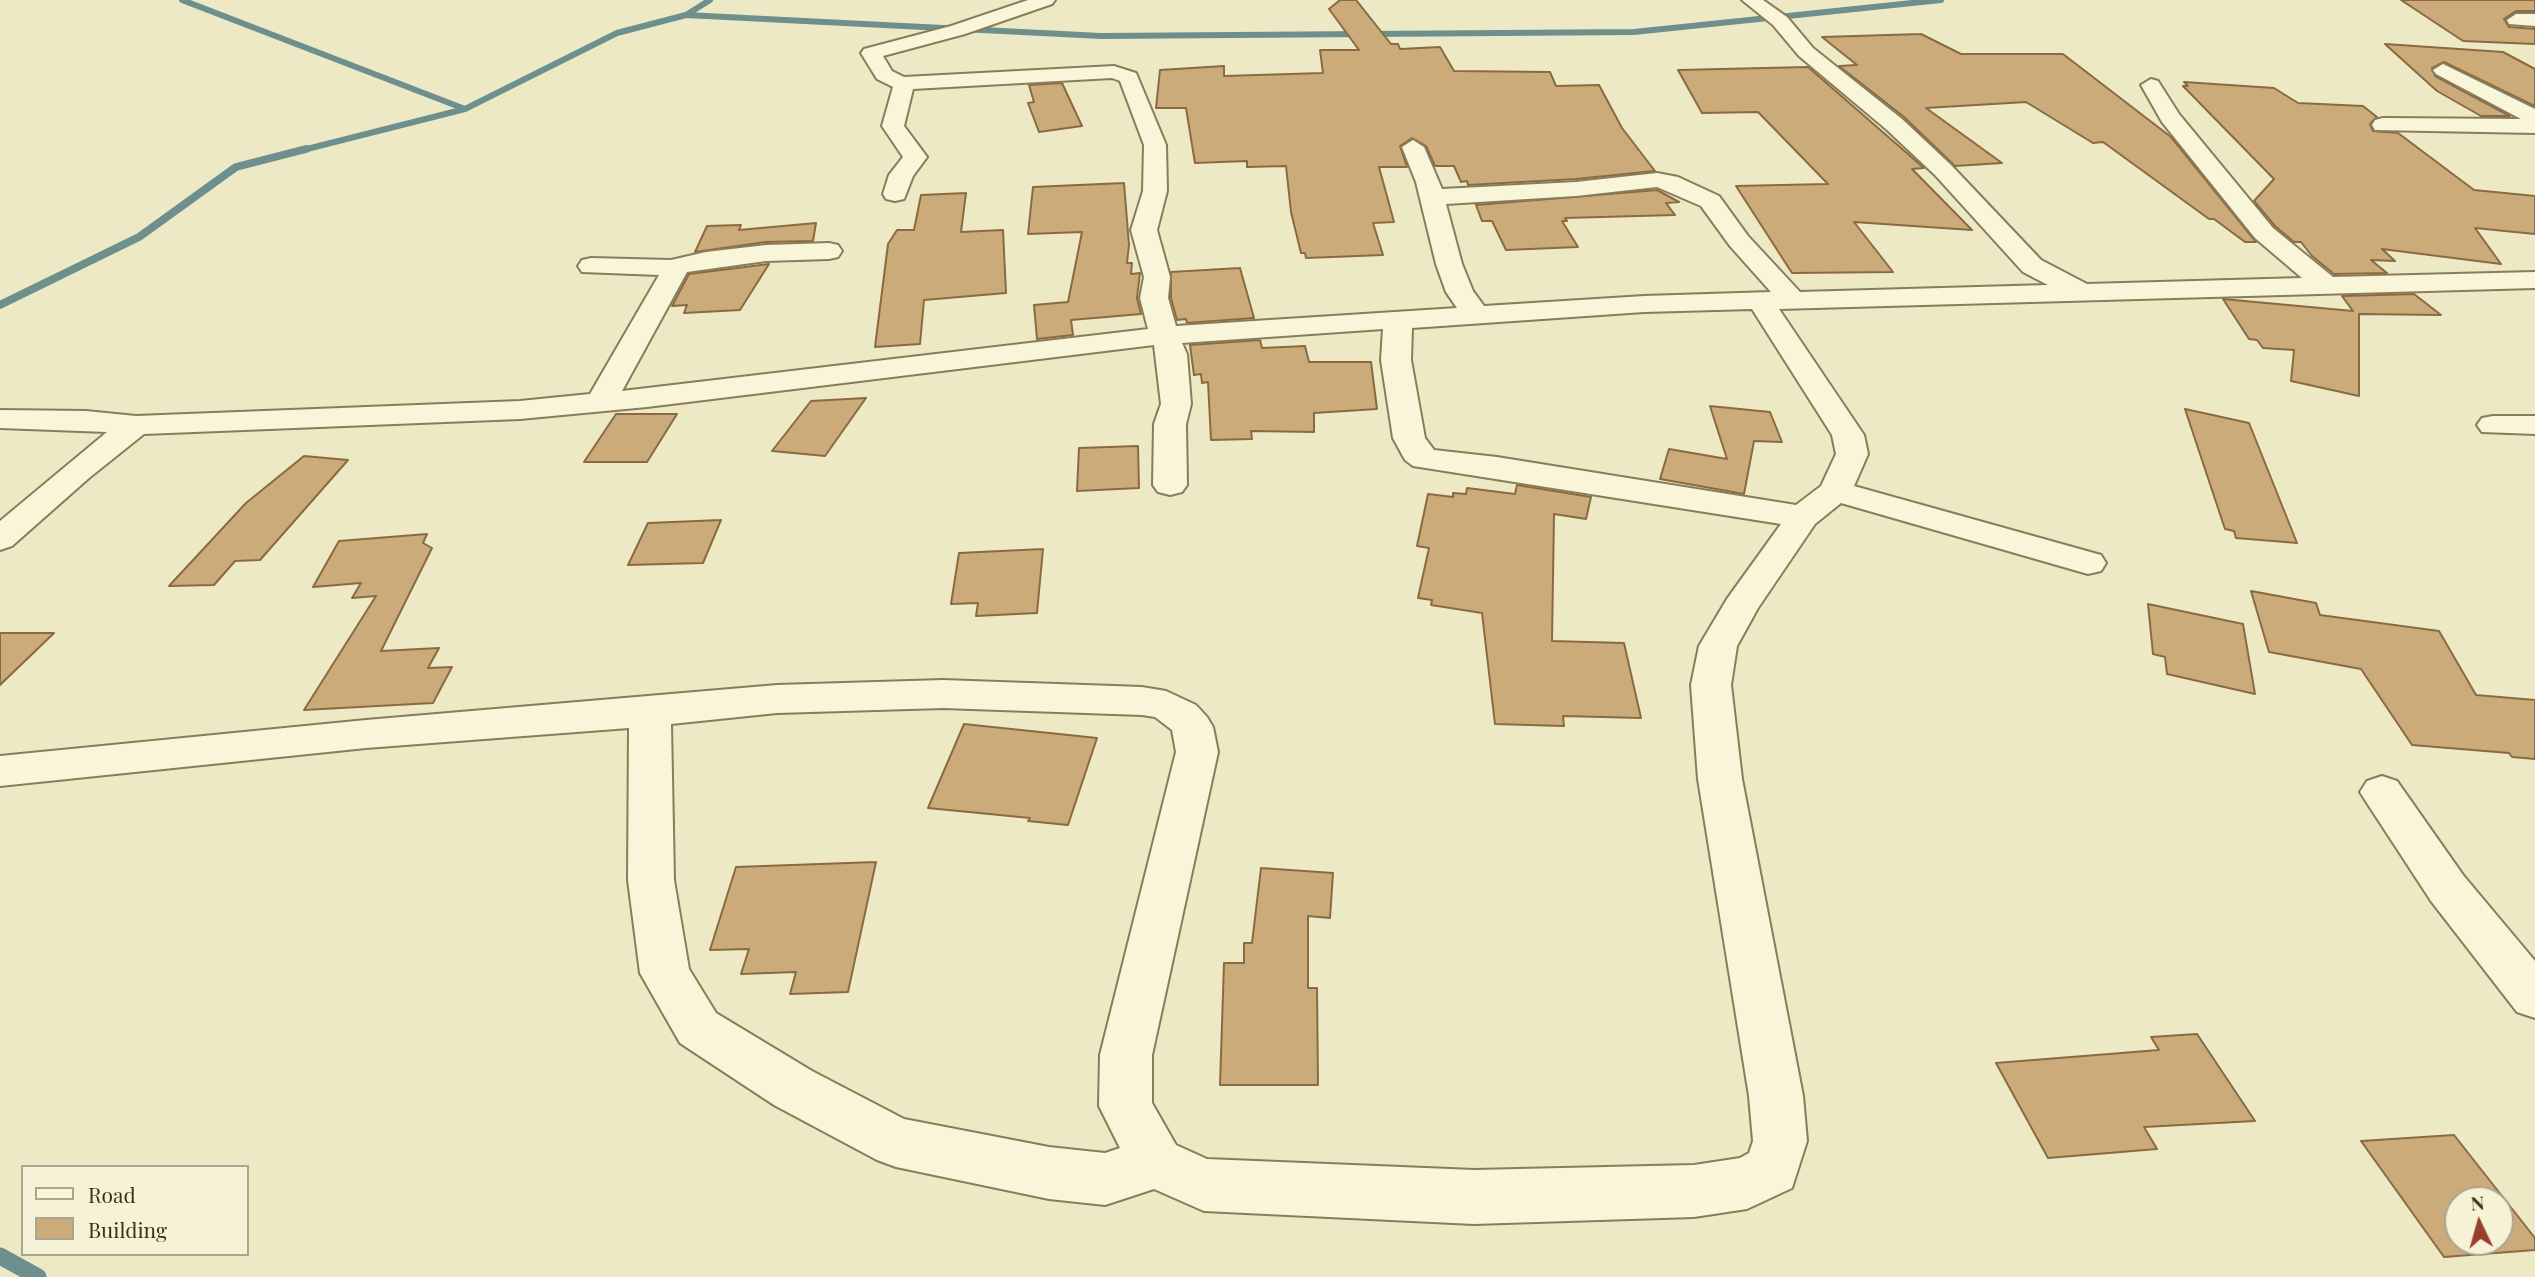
<!DOCTYPE html>
<style>
body{margin:0}
#map{position:relative;width:2535px;height:1277px;overflow:hidden;background:#eee9c5;font-family:"Playfair Display",serif}
canvas{display:block}
.legend{position:absolute;left:21px;top:1165px;width:228px;height:91px;box-sizing:border-box;background:#f6f2d5;border:2px solid #aaa58c;margin:0;padding:9px 12px;list-style:none;font-size:21px;color:#39311f}
.legend li{display:flex;align-items:center;gap:14px;height:35px}
.legend b{width:35px;border:2px solid #aaa58c}
.north{position:absolute;left:2444px;top:1186px;width:70px;height:70px;box-sizing:border-box;background:#f6f2d5;border:2px solid #aaa58c;border-radius:50%;rotate:355deg;font-size:19px;font-weight:700;line-height:28px;text-align:center;color:#39311f}
.north::after{content:'';display:block;margin:auto;width:24px;height:32px;background:#983e2b;clip-path:polygon(50% 0,100% 100%,50% 72%,0 100%)}
</style>
<div id="map">
<canvas width="2535" height="1277"></canvas>
<ul class="legend">
<li><b style="height:9px;background:#f9f5d9"></b>Road</li>
<li><b style="height:19px;background:#ccab7b"></b>Building</li>
</ul>
<div class="north">N</div>
</div>
<script>
const ctx = document.querySelector('canvas').getContext('2d');
ctx.lineJoin = 'round';
const toPath = rows => new Path2D(rows.map(r => 'M' + r).join(''));
function strokePath(path, color, width, dash) { ctx.strokeStyle = color; ctx.lineWidth = width; ctx.lineCap = dash ? 'butt' : 'round'; ctx.setLineDash(dash || []); ctx.stroke(path); }
function fillPath(path, color) { ctx.fillStyle = color; ctx.fill(path, 'evenodd'); }
strokePath(toPath([
 [182,0,465,109],
 [686,15,1101,36,1634,32,1941,0],
 [299,151,465,109,617,33,686,15,710,0]
]), '#6d908e', 6);
strokePath(toPath([
 [0,305,139,237,236,167,306,149]
]), '#6d908e', 8);
strokePath(toPath([
 [0,1256,38,1277]
]), '#6d908e', 17);
const building = toPath([
 [1340,0,1356,0,1391,44,1398,44,1400,49,1440,47,1454,71,1550,72,1556,86,1599,85,1622,128,1655,171,1576,179,1468,185,1467,181,1461,182,1454,166,1435,166,1426,146,1412,138,1400,146,1407,167,1379,167,1394,222,1373,223,1383,255,1306,258,1305,253,1301,253,1291,212,1286,166,1247,167,1247,161,1195,163,1186,108,1156,108,1160,70,1224,66,1224,76,1323,73,1320,50,1359,50,1329,9,1340,0],
 [2401,0,2535,0,2535,11,2516,11,2504,19,2509,27,2535,29,2535,44,2463,41,2401,0],
 [1921,34,1961,54,2063,54,2171,137,2256,242,2245,242,2214,219,2209,219,2103,142,2093,143,2026,102,1926,108,2002,163,1955,166,1904,117,1839,66,1857,65,1822,37,1921,34],
 [2385,44,2503,52,2535,69,2535,106,2444,62,2432,68,2435,76,2510,116,2481,116,2437,91,2385,44],
 [1808,67,1924,168,1912,169,1972,230,1854,222,1893,272,1792,273,1736,186,1828,184,1758,112,1702,113,1678,70,1808,67],
 [2184,82,2274,88,2298,103,2363,106,2377,117,2370,124,2373,131,2398,133,2474,190,2535,196,2535,234,2475,228,2501,264,2382,249,2395,261,2371,260,2387,273,2334,274,2312,256,2301,242,2294,242,2275,226,2254,201,2274,179,2183,86,2188,86,2184,82],
 [1062,83,1082,126,1039,132,1028,103,1034,102,1029,85,1062,83],
 [1124,183,1129,245,1127,263,1132,263,1131,274,1140,273,1137,298,1141,314,1071,320,1073,335,1037,339,1034,305,1068,302,1082,232,1028,234,1033,187,1124,183],
 [1657,190,1679,202,1666,203,1675,215,1565,218,1567,221,1562,221,1578,247,1506,250,1492,221,1482,221,1476,205,1657,190],
 [966,193,961,232,1003,230,1006,293,924,300,920,344,875,347,888,244,897,230,914,230,921,195,966,193],
 [816,223,813,241,766,242,695,252,707,226,741,225,739,230,816,223],
 [769,264,740,310,684,313,687,305,672,306,689,274,769,264],
 [1240,268,1254,318,1187,323,1186,319,1177,320,1171,298,1171,272,1240,268],
 [2414,294,2441,315,2359,314,2359,396,2291,381,2294,350,2263,348,2257,340,2249,339,2223,299,2353,311,2342,296,2414,294],
 [1260,340,1262,348,1305,346,1309,362,1371,362,1377,409,1314,413,1314,432,1251,431,1252,439,1211,440,1208,382,1202,383,1201,374,1194,375,1190,345,1260,340],
 [866,398,825,456,772,451,811,401,866,398],
 [1710,406,1770,412,1782,442,1754,441,1744,494,1660,479,1669,449,1727,459,1710,406],
 [2185,409,2249,423,2297,543,2236,538,2234,531,2225,529,2185,409],
 [616,414,677,414,647,462,584,462,616,414],
 [1138,446,1139,488,1077,491,1079,448,1138,446],
 [304,456,348,460,260,560,235,561,214,585,169,586,246,503,304,456],
 [1517,485,1591,497,1586,519,1554,514,1552,641,1624,643,1641,718,1563,716,1564,726,1495,724,1482,613,1431,605,1432,600,1418,598,1429,548,1417,546,1428,494,1453,497,1453,493,1466,494,1467,488,1515,494,1517,485],
 [721,520,703,563,628,565,648,523,721,520],
 [427,534,423,543,432,548,381,651,439,648,428,668,452,667,433,703,304,710,376,596,352,598,361,583,313,587,339,541,427,534],
 [1043,549,1037,613,976,616,978,603,951,604,959,553,1043,549],
 [2251,591,2316,603,2320,615,2439,631,2476,695,2535,700,2535,759,2512,757,2509,753,2412,745,2361,669,2269,652,2251,591],
 [2148,604,2243,624,2255,694,2167,674,2165,657,2153,654,2148,604],
 [0,633,54,633,0,685,0,633],
 [964,724,1097,738,1068,825,1028,821,1030,818,928,808,964,724],
 [876,862,848,992,790,994,796,972,741,974,749,949,710,950,736,867,876,862],
 [1261,868,1333,873,1330,918,1308,916,1308,988,1317,988,1318,1085,1220,1085,1224,963,1244,963,1244,943,1252,943,1261,868],
 [2197,1034,2255,1121,2144,1127,2157,1149,2048,1158,1996,1063,2159,1050,2151,1037,2197,1034],
 [2454,1135,2535,1238,2535,1250,2444,1257,2361,1141,2454,1135],
 [2458,1200,2500,1200,2500,1242,2458,1242,2458,1200]
]);
fillPath(building, '#ccab7b');
strokePath(building, '#896a41', 2);
const minor = toPath([
 [1028,0,1055,0,1052,4,965,34,883,56,892,71,904,77,1114,66,1136,73,1166,145,1167,191,1157,230,1170,277,1168,298,1176,326,1457,308,1446,292,1436,264,1416,182,1402,147,1413,140,1424,147,1442,189,1576,182,1657,173,1678,177,1719,196,1748,236,1800,292,2048,285,2023,272,1935,175,1886,129,1799,56,1773,25,1742,0,1763,0,1787,17,1813,48,1902,119,1951,165,2041,260,2087,284,2302,278,2255,238,2162,122,2141,85,2151,79,2158,81,2179,114,2273,228,2333,277,2535,272,2535,288,1779,309,1864,435,1868,454,1854,486,2101,555,2106,563,2101,571,2088,574,1841,503,1815,524,1758,608,1737,646,1731,685,1742,779,1803,1096,1807,1141,1792,1188,1747,1209,1694,1217,1474,1224,1204,1211,1154,1189,1105,1205,1049,1199,896,1167,877,1160,774,1105,680,1043,640,973,628,880,629,728,366,748,0,786,0,756,366,720,777,685,943,680,1142,687,1166,691,1196,705,1207,717,1213,727,1218,752,1152,1055,1152,1103,1176,1145,1207,1159,1474,1170,1694,1165,1740,1158,1749,1153,1753,1141,1749,1096,1698,779,1691,685,1699,646,1727,599,1781,524,1413,466,1405,460,1393,438,1381,360,1383,329,1182,343,1187,354,1191,404,1186,424,1187,485,1182,492,1170,495,1158,492,1153,485,1154,424,1161,404,1154,345,647,407,520,419,144,434,89,478,12,546,0,550,0,521,107,432,0,428,0,410,86,411,136,416,520,401,590,394,659,275,582,272,578,266,582,260,591,258,671,260,706,252,766,245,829,243,838,245,842,251,838,257,829,259,766,261,687,272,622,391,1148,329,1140,298,1144,277,1131,230,1143,191,1144,145,1120,81,1112,78,913,89,904,126,927,157,913,176,904,199,895,201,886,199,883,194,889,175,903,157,882,126,893,87,877,79,861,53,864,49,951,26,1028,0],
 [1657,187,1701,206,1730,246,1771,292,1644,296,1484,306,1473,291,1462,264,1446,204,1576,196,1657,187],
 [1752,309,1832,435,1836,454,1821,486,1796,505,1497,457,1434,450,1425,438,1411,360,1412,328,1644,312,1752,309],
 [943,708,1142,715,1155,717,1172,730,1176,752,1100,1055,1099,1106,1120,1148,1105,1153,1049,1147,904,1119,812,1071,716,1013,689,969,674,880,671,724,777,713,943,708],
 [2516,14,2535,14,2535,26,2509,24,2507,20,2516,14],
 [2443,64,2535,109,2535,133,2375,130,2372,125,2375,120,2383,118,2521,119,2436,74,2433,70,2443,64],
 [2493,416,2535,416,2535,434,2482,432,2477,425,2482,418,2493,416],
 [2382,776,2397,781,2463,875,2535,961,2535,1018,2517,1012,2431,901,2367,803,2360,792,2367,781,2382,776]
]);
strokePath(minor, '#897c5b', 4);
fillPath(minor, '#f9f5d9');
</script>
